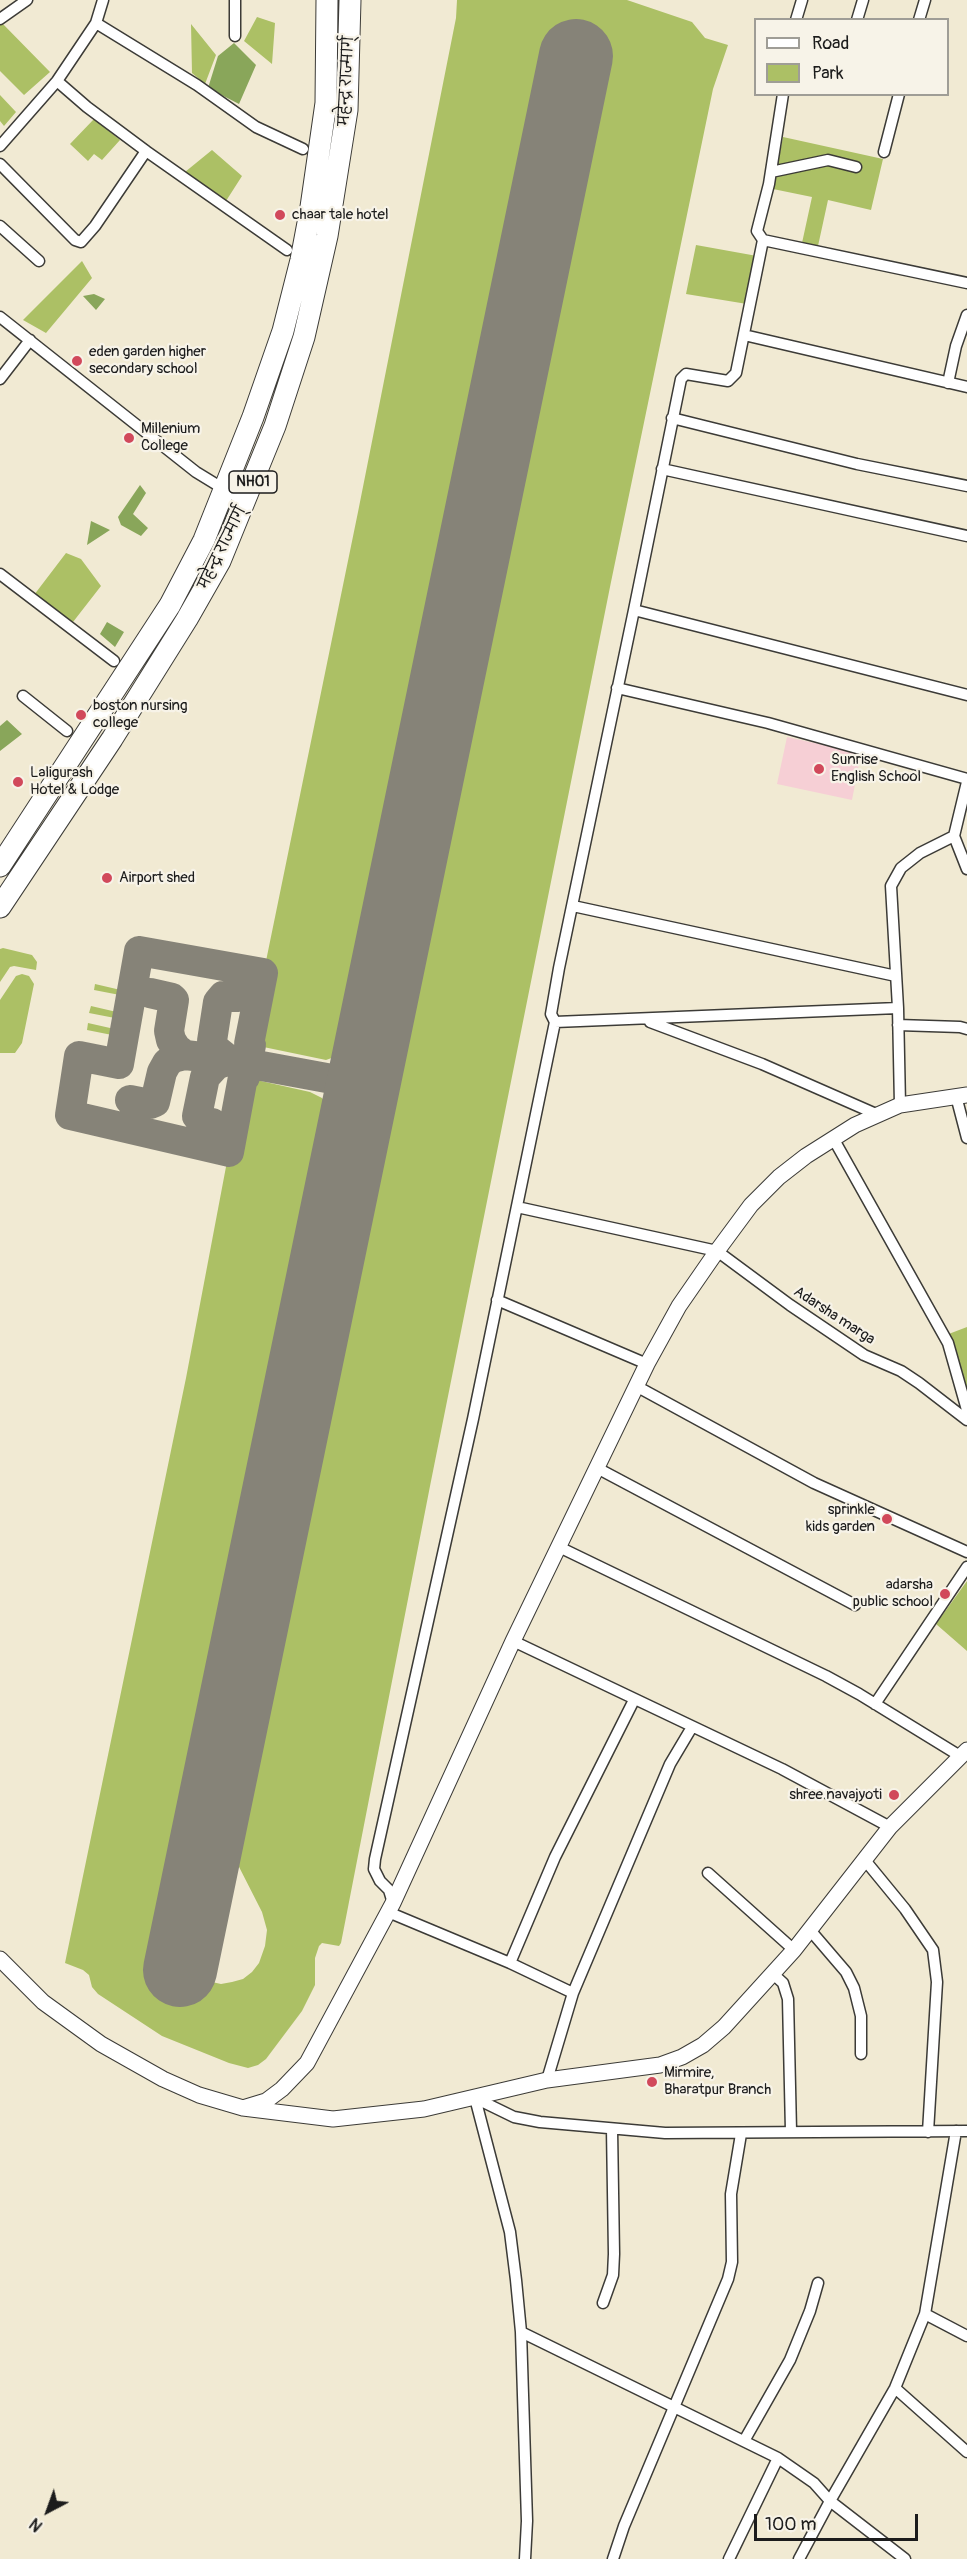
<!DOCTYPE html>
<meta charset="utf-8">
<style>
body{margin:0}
#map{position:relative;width:967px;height:2559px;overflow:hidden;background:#f1ead3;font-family:Pangolin,sans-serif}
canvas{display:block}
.legend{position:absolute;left:754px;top:18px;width:195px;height:78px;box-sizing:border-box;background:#f7f3e8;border:2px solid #9f9d96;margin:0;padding:8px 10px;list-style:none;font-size:18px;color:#1c1c1c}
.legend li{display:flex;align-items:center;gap:12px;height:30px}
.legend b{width:30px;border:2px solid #9f9d96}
.north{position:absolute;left:18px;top:2481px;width:60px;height:60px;-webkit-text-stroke:4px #f7f3e8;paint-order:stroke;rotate:221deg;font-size:16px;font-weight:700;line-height:24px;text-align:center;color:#1c1c1c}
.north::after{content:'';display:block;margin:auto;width:21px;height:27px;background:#1c1c1c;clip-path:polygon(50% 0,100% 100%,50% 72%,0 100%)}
.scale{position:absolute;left:754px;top:2514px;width:164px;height:27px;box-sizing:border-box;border:3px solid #1c1c1c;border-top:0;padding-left:8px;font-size:18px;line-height:21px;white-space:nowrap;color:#1c1c1c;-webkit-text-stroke:4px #f7f3e8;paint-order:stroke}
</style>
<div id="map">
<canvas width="967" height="2559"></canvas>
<ul class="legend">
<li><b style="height:8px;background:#fff"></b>Road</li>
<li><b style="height:16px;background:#acc065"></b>Park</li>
</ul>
<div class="north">N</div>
<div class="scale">100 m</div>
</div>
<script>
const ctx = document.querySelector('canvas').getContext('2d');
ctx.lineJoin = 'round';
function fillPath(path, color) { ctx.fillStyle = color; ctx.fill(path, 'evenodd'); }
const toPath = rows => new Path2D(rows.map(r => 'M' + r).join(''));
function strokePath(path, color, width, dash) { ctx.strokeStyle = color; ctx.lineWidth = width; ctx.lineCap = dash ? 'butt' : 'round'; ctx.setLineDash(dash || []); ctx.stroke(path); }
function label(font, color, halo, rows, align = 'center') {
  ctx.font = font + ' Pangolin,"Playpen Sans Deva",sans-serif'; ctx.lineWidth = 4.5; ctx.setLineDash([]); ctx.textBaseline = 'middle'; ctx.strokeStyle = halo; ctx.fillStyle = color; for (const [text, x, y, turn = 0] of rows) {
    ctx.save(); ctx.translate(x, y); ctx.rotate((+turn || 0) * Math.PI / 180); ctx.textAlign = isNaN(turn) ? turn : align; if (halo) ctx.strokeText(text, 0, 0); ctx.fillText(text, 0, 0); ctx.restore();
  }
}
fillPath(toPath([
 [787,737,861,753,852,800,777,784]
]), '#f6cfd5');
fillPath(toPath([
 [457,0,627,0,692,22,705,38,728,45,713,89,611,582,431,1481,341,1943,339,1946,322,1943,319,1946,315,1958,315,1985,302,2011,266,2059,258,2065,248,2068,229,2063,162,2036,98,1994,92,1987,89,1975,83,1970,65,1963,186,1378,243,1077,310,1092,322,1098,329,1106,335,1128,162,1971,221,1984,232,1982,243,1979,252,1972,259,1963,265,1946,267,1930,262,1912,235,1859,605,55,558,47,352,1043,340,1055,326,1060,249,1044,358,512,456,18],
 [257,17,275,23,272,64,244,41],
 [0,21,50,72,24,95,0,71],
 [191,24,216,55,205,84,192,73],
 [0,95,16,112,4,126,0,121],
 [94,119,120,140,102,160,94,154,88,161,70,144],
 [783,137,883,159,871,210,828,200,818,246,802,243,812,197,773,189],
 [212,150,242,176,226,201,185,172],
 [696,245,757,256,747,304,686,294],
 [82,261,92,278,46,333,23,320],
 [66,553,81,559,101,586,73,622,34,595],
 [3,948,32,955,37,962,36,970,14,966,10,967,0,982,0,949],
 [22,974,29,976,34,984,22,1043,15,1053,0,1053,0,1000,16,976],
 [95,984,125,991,125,996,94,990],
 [91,1006,121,1013,120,1019,89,1013],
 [88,1023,119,1030,117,1036,87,1030],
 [84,1045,115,1051,113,1059,82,1053],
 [967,1327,967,1405,946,1335],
 [967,1581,967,1651,936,1624]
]), '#acc065');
fillPath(toPath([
 [234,43,256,65,239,104,208,88,218,56],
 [94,294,105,299,96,310,83,296],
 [140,485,146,493,133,514,148,528,141,536,121,525,118,517],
 [91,521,110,530,87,545],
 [107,622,124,632,115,647,100,634],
 [7,720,22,734,0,751,0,726]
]), '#89a65a');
strokePath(toPath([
 [139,951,263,973,249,1044,251,1045,245,1077,243,1077,229,1152,70,1115,79,1056,119,1064,139,951],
 [150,993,172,998,174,1000,169,1031,171,1040,176,1048,185,1055],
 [332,1079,349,1090,354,1099,357,1108,355,1123],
 [130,1100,150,1104,155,1102,162,1072,167,1063,173,1058,185,1055,229,1060,332,1079,348,1077,358,1072,370,1053],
 [212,1123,201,1121,197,1116,205,1077,216,1065,229,1060,214,1048,212,1041,218,1002,223,996,236,997]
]), '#868378', 30);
strokePath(toPath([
 [180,1970,576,56]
]), '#868378', 74);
const street = toPath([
 [103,0,96,23,197,85,256,127,303,149],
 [0,19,27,0],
 [796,20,802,0],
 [857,20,863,0],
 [919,20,925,0],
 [235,36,235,0],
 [57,81,87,107,146,151,287,250],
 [783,94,769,184,757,231,763,240,736,373,728,381,686,374,681,379,634,610,967,695],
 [0,146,57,81,96,23],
 [884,152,899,94],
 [0,164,75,240,81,242,95,226,146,151],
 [771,172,828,160,856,167],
 [0,226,39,261],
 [763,240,967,283],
 [0,317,196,472,245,502],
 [744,335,967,387],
 [0,379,30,340],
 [948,383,956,346,967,315],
 [672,418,857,464,967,486],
 [662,469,967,536],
 [0,574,114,661],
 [617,688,768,723,967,779],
 [23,696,67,731],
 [954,836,967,869],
 [573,906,896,976],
 [555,1022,898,1008],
 [650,1022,762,1064,876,1114],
 [898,1025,960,1027,967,1029],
 [956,1096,967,1138],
 [900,1105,898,1008,891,886,901,868,920,853,954,836,967,782],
 [833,1138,948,1343,967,1410],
 [517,1207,717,1251,790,1305,864,1355,901,1371,919,1383,967,1420],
 [497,1300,647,1364],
 [636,1386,814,1483,967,1552],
 [597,1468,855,1605],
 [559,1547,826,1676,859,1694,960,1756],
 [513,1641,782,1769,890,1827],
 [875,1704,967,1567],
 [864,1859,905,1909,933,1950,937,1982,928,2132],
 [708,1873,794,1950],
 [393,1903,389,1890,380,1881,374,1869,375,1859,473,1419,555,1022,551,1014,559,968,634,610],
 [388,1912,510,1963,573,1993,547,2080],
 [810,1930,846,1972,854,1988,861,2016,861,2054],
 [510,1963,555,1857,634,1700],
 [772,1973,783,1983,788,1999,791,2131],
 [573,1993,670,1764,692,1727],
 [475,2098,514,2117,540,2122,665,2133,967,2131],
 [475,2098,510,2232,516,2280,521,2332,527,2521,525,2559],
 [603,2303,613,2275,614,2254,612,2129],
 [925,2314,967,2336],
 [521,2332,778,2458,814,2483,830,2501,905,2559],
 [895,2388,967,2452],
 [744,2441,790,2360,810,2311,818,2283],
 [613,2559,624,2526,728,2279,732,2262,731,2194,741,2134],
 [729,2559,778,2458],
 [799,2559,830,2501,895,2388,925,2314,956,2131]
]);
const secondary = toPath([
 [0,1959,43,2002,101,2044,163,2079,199,2095,243,2108,333,2119,424,2109,547,2080,660,2065,682,2057,703,2045,724,2027,794,1950,890,1827,967,1750],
 [243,2108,266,2101,282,2089,307,2063,393,1903,513,1641,647,1364,679,1306,717,1251,751,1205,779,1177,806,1156,855,1125,900,1105,967,1095]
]);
const highway = toPath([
 [0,866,170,605,204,540,253,417,283,331,301,260,311,207,326,103,327,0],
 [0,907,112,739,187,619,220,561,275,426,304,337,327,236,347,110,350,0]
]);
strokePath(street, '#3c3b37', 13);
strokePath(secondary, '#3c3b37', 17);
strokePath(highway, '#3c3b37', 23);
strokePath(street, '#fff', 10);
strokePath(secondary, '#fff', 15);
strokePath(highway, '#fff', 21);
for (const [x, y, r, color] of [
 [280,215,6,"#d1495b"],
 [77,361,6,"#d1495b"],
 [129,438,6,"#d1495b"],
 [81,715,6,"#d1495b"],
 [819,769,6,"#d1495b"],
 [18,782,6,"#d1495b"],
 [107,878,6,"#d1495b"],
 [887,1519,6,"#d1495b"],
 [945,1594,6,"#d1495b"],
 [894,1795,6,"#d1495b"],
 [652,2082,6,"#d1495b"]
]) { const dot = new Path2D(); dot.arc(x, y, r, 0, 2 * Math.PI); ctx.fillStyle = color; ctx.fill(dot); strokePath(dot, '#f7f3e8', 2); }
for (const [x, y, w] of [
 [253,482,48]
]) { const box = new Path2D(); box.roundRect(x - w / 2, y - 11, w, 22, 4.5); ctx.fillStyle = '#f7f3e8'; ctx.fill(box); strokePath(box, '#1c1c1c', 1.5); }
label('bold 14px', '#1c1c1c', null, [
 ["NH01",253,482]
]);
label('15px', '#1c1c1c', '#f7f3e8', [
 ["महेन्द्र राज्मार्ग्",347,81,-87],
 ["महेन्द्र राज्मार्ग्",223,548,-64],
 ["Adarsha marga",834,1316,33]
]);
label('15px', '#1c1c1c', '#f7f3e8', [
 ["chaar tale hotel",292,215],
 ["eden garden higher",89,352],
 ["secondary school",89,369],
 ["Millenium",141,429],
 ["College",141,446],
 ["boston nursing",93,706],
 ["college",93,723],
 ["Sunrise",831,760],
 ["English School",831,777],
 ["Laligurash",30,773],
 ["Hotel & Lodge",30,790],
 ["Airport shed",119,878],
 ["sprinkle",875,1510,"right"],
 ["kids garden",875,1527,"right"],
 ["adarsha",933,1585,"right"],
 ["public school",933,1602,"right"],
 ["shree navajyoti",882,1795,"right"],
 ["Mirmire,",664,2073],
 ["Bharatpur Branch",664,2090]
], 'left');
</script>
